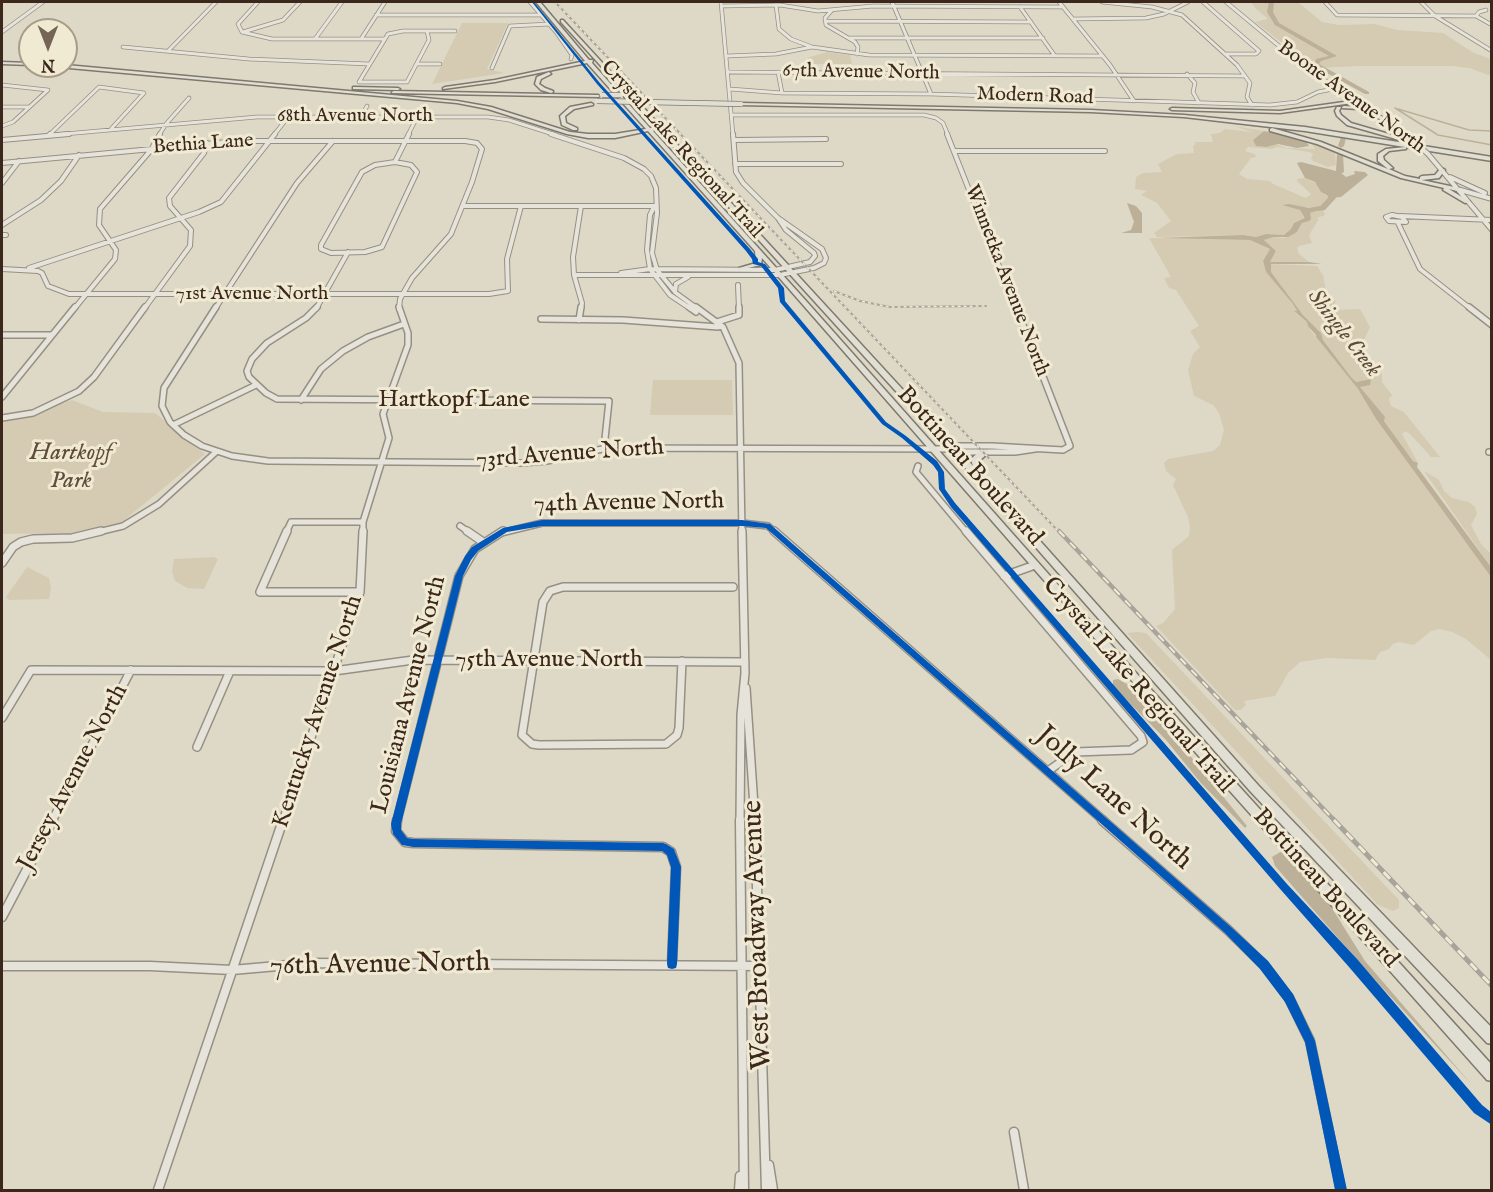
<!DOCTYPE html>
<style>
body{margin:0}
#map{position:relative;width:1493px;height:1192px;overflow:hidden;background:#ded9c6;font-family:"IM FELL English",serif}
canvas{display:block}
.frame{position:absolute;inset:0;border:3px solid #3b271b;pointer-events:none}
.north{position:absolute;left:18px;top:18px;width:60px;height:60px;box-sizing:border-box;background:#f1ead3;border:2px solid #a89c89;border-radius:50%;rotate:180deg;font-size:16px;font-weight:700;line-height:24px;text-align:center;color:#3b271b}
.north::after{content:'';display:block;margin:auto;width:21px;height:27px;background:#746557;clip-path:polygon(50% 0,100% 100%,50% 72%,0 100%)}
</style>
<div id="map">
<canvas width="1493" height="1192"></canvas>
<div class="frame"></div>
<div class="north">N</div>
</div>
<script>
const ctx = document.querySelector('canvas').getContext('2d');
ctx.lineJoin = 'round';
function fillPath(path, color) { ctx.fillStyle = color; ctx.fill(path, 'evenodd'); }
const toPath = rows => new Path2D(rows.map(r => 'M' + r).join(''));
function strokePath(path, color, width, dash) { ctx.strokeStyle = color; ctx.lineWidth = width; ctx.lineCap = dash ? 'butt' : 'round'; ctx.setLineDash(dash || []); ctx.stroke(path); }
function label(font, color, halo, rows, align = 'center') {
  ctx.font = font + ' "IM FELL English",serif'; ctx.lineWidth = 6; ctx.setLineDash([]); ctx.textBaseline = 'middle'; ctx.strokeStyle = halo; ctx.fillStyle = color; for (const [text, x, y, turn = 0] of rows) {
    ctx.save(); ctx.translate(x, y); ctx.rotate((+turn || 0) * Math.PI / 180); ctx.textAlign = isNaN(turn) ? turn : align; if (halo) ctx.strokeText(text, 0, 0); ctx.fillText(text, 0, 0); ctx.restore();
  }
}
fillPath(toPath([
 [1251,2,1298,2,1322,22,1339,25,1375,24,1397,30,1443,33,1474,53,1491,59,1491,76,1469,68,1452,66,1361,66,1315,68,1255,22,1268,19,1255,8],
 [462,23,508,23,487,69,504,73,432,84],
 [827,52,850,55,852,64,808,64,810,60,807,58],
 [1234,126,1264,131,1253,140,1256,146,1266,147,1275,144,1286,148,1315,149,1311,143,1335,152,1336,165,1328,167,1313,161,1311,159,1313,154,1309,152,1277,147,1272,149,1248,147,1245,151,1255,154,1256,157,1251,158,1239,174,1247,179,1270,181,1273,184,1306,198,1311,194,1297,181,1297,179,1305,178,1317,184,1321,192,1329,198,1317,208,1293,207,1300,210,1305,218,1293,225,1292,229,1284,235,1266,234,1256,237,1243,235,1157,237,1154,233,1171,221,1157,203,1141,195,1147,191,1135,189,1136,177,1143,173,1162,172,1158,164,1177,154,1194,153,1193,146,1196,144,1194,142,1213,142,1211,134,1220,133,1225,129,1252,132],
 [1323,209,1325,215,1317,218,1319,219,1309,235,1312,243,1299,246,1297,248,1299,254,1309,262,1270,262,1276,251,1264,240,1274,237,1284,238,1297,232,1302,223,1311,217,1307,213],
 [1149,238,1250,240,1270,249,1263,261,1266,272,1293,304,1297,311,1294,312,1307,322,1311,331,1358,389,1376,419,1491,577,1491,660,1466,639,1452,632,1440,629,1431,631,1414,645,1399,642,1393,644,1389,649,1380,652,1375,660,1327,658,1300,662,1288,673,1275,696,1244,701,1246,705,1241,710,1235,710,1156,626,1163,623,1175,609,1172,550,1189,536,1190,527,1188,517,1173,485,1176,479,1166,471,1164,463,1168,459,1213,451,1220,445,1224,430,1219,413,1213,405,1194,396,1188,370,1193,354,1200,347,1190,331,1199,326,1176,290,1169,288,1164,278,1171,277],
 [1270,264,1317,266,1323,275,1327,296,1336,301,1333,307,1335,310,1360,309,1370,327,1359,351,1368,356,1369,361,1364,362,1365,366,1371,369,1378,367,1382,374,1382,382,1392,395,1389,399,1391,406,1404,412,1440,457,1431,457,1410,434,1405,431,1402,434,1418,463,1413,461,1359,386,1371,379,1356,382,1351,377,1323,340,1321,333,1303,315,1271,272],
 [653,380,732,380,733,415,650,415],
 [72,400,103,412,155,413,205,454,122,522,72,533,2,534,2,422],
 [1424,471,1439,480,1444,491,1452,498,1469,502,1475,507,1477,514,1471,525,1481,544,1491,554,1491,567],
 [214,557,218,559,204,589,187,588,175,581,172,571,174,559],
 [27,567,49,578,51,588,49,599,9,600,6,597],
 [1138,632,1146,633,1399,900,1399,908,1393,911,1378,905,1127,633]
]), '#d4cbb2');
fillPath(toPath([
 [1264,131,1293,137,1306,141,1309,146,1297,148,1278,144,1266,147,1256,146,1253,140],
 [1301,162,1340,172,1346,177,1355,174,1354,171,1365,172,1368,175,1341,197,1332,198,1321,192,1315,182,1305,178,1297,163],
 [1127,203,1136,206,1142,213,1142,233,1121,233,1131,230,1134,222],
 [1289,204,1309,208,1314,212,1307,213,1311,217,1309,221,1302,223,1297,232,1288,237,1274,237,1264,240,1276,251,1270,262,1309,262,1322,264,1271,264,1271,272,1303,315,1321,333,1323,340,1351,377,1356,382,1371,379,1370,385,1360,387,1385,417,1384,421,1413,461,1418,463,1417,467,1491,567,1491,577,1376,419,1358,389,1316,337,1316,335,1308,326,1307,322,1294,311,1297,311,1293,304,1266,272,1263,261,1270,249,1250,240,1157,238,1243,235,1256,237,1266,234,1284,235,1291,229,1294,223,1305,218,1300,210,1282,205],
 [1118,679,1137,690,1247,826,1245,828,1200,782,1166,740,1113,686,1113,680],
 [1282,851,1330,905,1365,961,1472,1085,1366,970,1275,866,1272,857]
]), '#bcb198');
strokePath(toPath([
 [1395,108,1438,135,1492,145],
 [1398,109,1469,130,1492,131]
]), '#bcb198', 1.5);
fillPath(toPath([
 [1269,2,1274,2,1273,12,1279,23,1337,56,1321,61,1319,64,1369,92,1369,94,1365,94,1314,66,1316,59,1329,56,1275,25,1267,12,1269,2],
 [1341,137,1346,138,1344,146,1341,148,1338,146,1341,137],
 [1337,154,1343,155,1344,172,1338,175,1333,188,1336,198,1325,210,1310,212,1311,220,1305,220,1303,209,1320,206,1328,198,1325,188,1331,173,1336,171,1337,154]
]), '#bcb198');
const minorFar4 = toPath([
 [530,2,556,32,572,55,571,59],
 [721,2,733,135],
 [892,2,931,94],
 [1059,2,1110,65,1134,101],
 [1102,2,1152,7,1182,15,1237,65,1250,83,1247,97,1252,105],
 [1203,2,1259,51,1256,54,1225,54],
 [1226,2,1302,65,1407,135],
 [1325,2,1337,15,1476,16],
 [1421,2,1435,16,1492,51],
 [776,5,779,29,791,39,812,47],
 [722,6,780,5,818,11,873,6,1063,7],
 [1020,7,1055,56],
 [832,10,825,18,826,25,855,42,858,47,857,54],
 [376,15,543,15],
 [1476,16,1492,25],
 [1476,16,1479,12,1486,10],
 [1073,19,1146,18,1164,14,1188,2],
 [825,21,1031,22],
 [403,31,427,31,429,40,407,82,359,82,388,34,403,31],
 [427,31,455,31],
 [2,32,43,2],
 [242,32,272,39,384,39],
 [242,32,238,24,258,2],
 [243,32,283,20,300,2],
 [850,38,1043,38],
 [315,39,342,2],
 [361,39,385,2],
 [123,47,249,59,369,64],
 [168,51,216,2],
 [727,56,776,54,812,47,869,55,1103,56],
 [417,64,440,64],
 [492,68,510,26,550,24],
 [729,72,1245,76],
 [778,72,782,93],
 [1187,74,1195,83,1193,92,1199,103],
 [2,85,48,90,13,122,2,126],
 [730,89,782,93,931,94,1270,105,1297,102,1318,92,1338,88],
 [2,107,29,107],
 [732,115,924,115,936,118,943,123,948,135],
 [361,117,367,106],
 [49,135,99,87,144,93,111,129],
 [53,135,257,117,488,117,509,120,556,135],
 [159,135,166,124,189,98],
 [274,135,288,117],
 [408,135,417,117]
]);
const minorFar3 = toPath([
 [551,134,624,158,644,169,651,176,656,188,657,213,652,253,657,270,676,293,698,309],
 [947,134,1016,309],
 [48,136,50,134],
 [2,140,69,134],
 [735,140,826,139],
 [955,151,1105,151],
 [1428,154,1492,230],
 [395,162,411,165,417,172,382,247,365,252,331,253,321,249,321,245,362,172,375,165,395,162],
 [395,162,409,134],
 [2,163,238,141,465,141,477,143,482,149,472,182,451,234,412,278,400,299,399,309],
 [735,164,841,164],
 [1450,177,1485,193],
 [2,183,19,161],
 [1457,189,1492,199],
 [463,206,655,206],
 [654,207,650,215,647,250,650,269,670,295,691,309],
 [1392,215,1402,217,1406,222,1389,221,1386,217,1392,215],
 [1400,216,1492,220],
 [1398,223,1420,269,1471,309],
 [2,225,41,200,61,181,79,155],
 [2,235,6,235],
 [29,268,199,212,221,202,275,134],
 [2,269,38,271,42,273,48,286,69,294,489,294,508,291,507,259,521,206],
 [621,273,650,269,775,270,810,262,815,256,814,253,786,230,778,218],
 [574,275,780,275,814,268,824,263,826,258,822,249,778,218,743,183,736,172,733,134],
 [738,285,739,309],
 [675,292,676,284,688,277],
 [74,309,115,259,116,250,99,225,100,209,151,150,160,134],
 [144,309,190,246,191,230,170,206,169,198,204,153,207,143],
 [215,309,297,183,333,141],
 [316,309,348,252],
 [581,309,582,303,574,275,573,257,581,206]
]);
const minorFar2 = toPath([
 [216,307,164,388,162,406,170,422,184,435,202,446,232,456,268,461,522,463,547,461,607,448,953,449,961,452,1015,452,1035,449],
 [317,307,306,318,267,343,252,359,247,371,249,377,266,393,277,399,609,401,604,448],
 [689,307,696,312],
 [696,307,723,327,739,363,742,533],
 [1469,307,1492,325],
 [541,319,623,320,718,327],
 [579,320,581,307],
 [717,322,739,315,739,307],
 [2,335,52,335],
 [2,397,75,307],
 [301,400,321,369,343,351,368,337,404,324],
 [2,418,33,413,79,391,94,377,145,307],
 [173,425,256,385],
 [953,449,959,446,992,446,1063,450,1070,446,1016,307],
 [1489,452,1492,452],
 [918,466,916,472,967,533],
 [460,526,470,533],
 [94,533,123,526,159,504,216,452],
 [286,533,291,522,363,522],
 [363,533,363,522,389,438,383,414,408,345,408,333,399,307],
 [501,533,542,523,742,523,768,526,776,533]
]);
const minorFar1 = toPath([
 [287,531,260,592,360,592],
 [467,531,483,542],
 [774,531,1104,821],
 [966,531,1141,736,1143,742,1131,750,1075,752,1048,771],
 [2,563,13,547,21,542,33,539,72,538,101,531],
 [1004,576,1035,565],
 [682,661,679,728,677,735,666,744,539,745,532,744,522,735,543,602,550,591,563,587,733,587],
 [746,688,755,821],
 [2,718,31,670,334,671,413,660,745,662],
 [197,747,230,671],
 [52,821,131,670],
 [283,821,360,592,363,531],
 [397,821,459,576,475,549,503,531],
 [740,821,741,715,745,673,742,531]
]);
const minor = toPath([
 [397,820,396,831,405,842,413,843,663,847,671,852,676,867,672,964],
 [740,820,744,1190],
 [755,820,766,1190],
 [1102,820,1228,930,1264,965,1289,998,1310,1041,1341,1190],
 [2,917,53,820],
 [2,966,150,966,232,970,312,963,759,966],
 [1014,1132,1024,1190],
 [769,1165,773,1190],
 [158,1190,283,820],
 [739,1190,740,1176]
]);
const highway = toPath([
 [536,2,540,2,589,60,593,60,592,63,650,128,655,128,655,130,653,131,807,302,1138,675,1492,1065,1492,1081,1487,1080,1132,681,762,258,761,265,739,270,739,268,756,263,755,251,648,131,615,138,588,138,567,134,488,109,457,103,58,67,56,66,66,65,457,101,491,107,570,132,588,134,615,134,646,129,587,63,495,82,443,89,443,88,445,87,495,80,585,61,536,2],
 [561,20,563,20,973,466,971,460,972,458,981,450,987,450,988,452,987,454,979,461,984,475,983,477,1258,785,1492,1028,1492,1044,1487,1043,1250,791,981,485,561,22,561,20],
 [2,62,30,63,30,65,2,64,2,62],
 [549,72,551,74,541,79,539,84,545,88,553,91,553,92,551,93,541,90,535,84,537,77,549,72],
 [355,87,398,88,400,89,398,90,353,89,353,87,355,87],
 [394,91,598,95,600,96,598,97,392,93,392,92,394,91],
 [1358,100,1360,100,1360,102,1280,113,1172,110,1170,109,1172,108,1280,111,1358,100],
 [591,103,593,104,593,105,574,109,565,116,566,123,577,128,577,130,573,130,562,125,560,116,570,107,591,103],
 [741,103,1091,110,1184,115,1305,127,1492,157,1492,161,1305,131,1184,117,1091,112,739,105,739,104,741,103],
 [1344,106,1361,107,1388,120,1384,121,1358,109,1342,108,1342,107,1344,106],
 [1337,107,1341,107,1339,111,1341,115,1351,123,1406,139,1403,141,1347,125,1337,116,1335,111,1337,107],
 [1272,128,1321,142,1388,169,1378,161,1378,154,1386,149,1406,147,1406,149,1389,151,1383,156,1384,160,1393,168,1389,169,1405,176,1420,179,1420,177,1422,176,1435,175,1440,169,1444,169,1445,170,1439,178,1422,180,1459,188,1459,190,1457,191,1449,189,1470,202,1465,203,1443,190,1444,188,1401,178,1317,144,1270,131,1270,129,1272,128]
]);
strokePath(minorFar4, '#969084', 4.5);
strokePath(minorFar3, '#969084', 6);
strokePath(minorFar2, '#969084', 8);
strokePath(minorFar1, '#969084', 10);
strokePath(minor, '#969084', 11);
strokePath(highway, '#7f796d', 3);
strokePath(minorFar4, '#e6e3da', 3);
strokePath(minorFar3, '#e6e3da', 4);
strokePath(minorFar2, '#e6e3da', 5);
strokePath(minorFar1, '#e6e3da', 7);
strokePath(minor, '#e6e3da', 8);
fillPath(highway, '#e1ded4');
const railFar2 = toPath([
 [555,2,1060,533],
 [834,291,860,301,890,307,986,306]
]);
const railFar1 = toPath([
 [1059,531,1335,821]
]);
const rail = toPath([
 [1334,820,1492,986]
]);
strokePath(railFar2, '#a8a39b', 2);
strokePath(railFar1, '#a8a39b', 4.5);
strokePath(rail, '#a8a39b', 5);
strokePath(railFar2, '#f1ead3', 1.5, [3]);
strokePath(railFar1, '#f1ead3', 2, [8]);
strokePath(rail, '#f1ead3', 3, [9]);
const minorBridge = toPath([
 [1407,135,1428,154]
]);
const highwayBridge = toPath([
 [602,95,621,95],
 [597,101,741,104]
]);
strokePath(minorBridge, '#969084', 6, []);
strokePath(highwayBridge, '#7f796d', 6, []);
strokePath(minorBridge, '#e6e3da', 4);
strokePath(highwayBridge, '#e1ded4', 4.5);
fillPath(toPath([
 [532,2,534,2,599,82,750,249,758,259,758,262,765,264,784,288,785,301,886,422,906,436,937,461,944,472,945,489,955,503,1287,884,1357,959,1482,1105,1492,1113,1492,1125,1474,1113,1349,967,1281,890,951,507,939,489,938,472,933,465,902,438,882,424,780,302,778,288,761,266,753,264,752,259,746,251,597,84,532,2],
 [542,520,742,520,770,524,1231,927,1268,961,1293,994,1315,1041,1347,1190,1335,1190,1305,1042,1285,1002,1260,969,1225,933,766,528,742,526,542,526,507,532,478,551,471,560,463,576,401,824,401,830,407,838,413,839,663,843,666,844,674,849,681,867,677,964,676,968,672,969,668,968,667,964,671,867,667,855,662,851,413,847,402,845,393,834,391,824,455,576,465,556,472,547,503,528,542,520]
]), '#0057b8');
label('20px', '#3b271b', '#f1ead3', [
 ["67th Avenue North",861,73,1],
 ["Modern Road",1035,97,2],
 ["Boone Avenue North",1351,98,36],
 ["68th Avenue North",355,117],
 ["Bethia Lane",203,145,-4],
 ["Crystal Lake Regional Trail",681,150,48],
 ["Winnetka Avenue North",1006,281,69],
 ["71st Avenue North",252,295]
]);
label('italic 22px', '#5e4b3b', '#f1ead3', [
 ["Shingle Creek",1343,334,52]
]);
label('24px', '#3b271b', '#f1ead3', [
 ["Hartkopf Lane",454,401],
 ["73rd Avenue North",570,455,-4],
 ["Bottineau Boulevard",969,467,48],
 ["74th Avenue North",629,504,-1],
 ["75th Avenue North",549,661],
 ["Crystal Lake Regional Trail",1137,686,49],
 ["Louisiana Avenue North",410,695,-76],
 ["Kentucky Avenue North",319,712,-72],
 ["Jersey Avenue North",74,778,-62],
 ["Bottineau Boulevard",1325,889,48]
]);
label('italic 24px', '#5f4d3c', '#f1ead3', [
 ["Hartkopf",71,454],
 ["Park",71,482]
]);
label('28px', '#3b271b', '#f1ead3', [
 ["Jolly Lane North",1113,799,42],
 ["West Broadway Avenue",759,935,-92],
 ["76th Avenue North",380,966,-1]
]);
</script>
